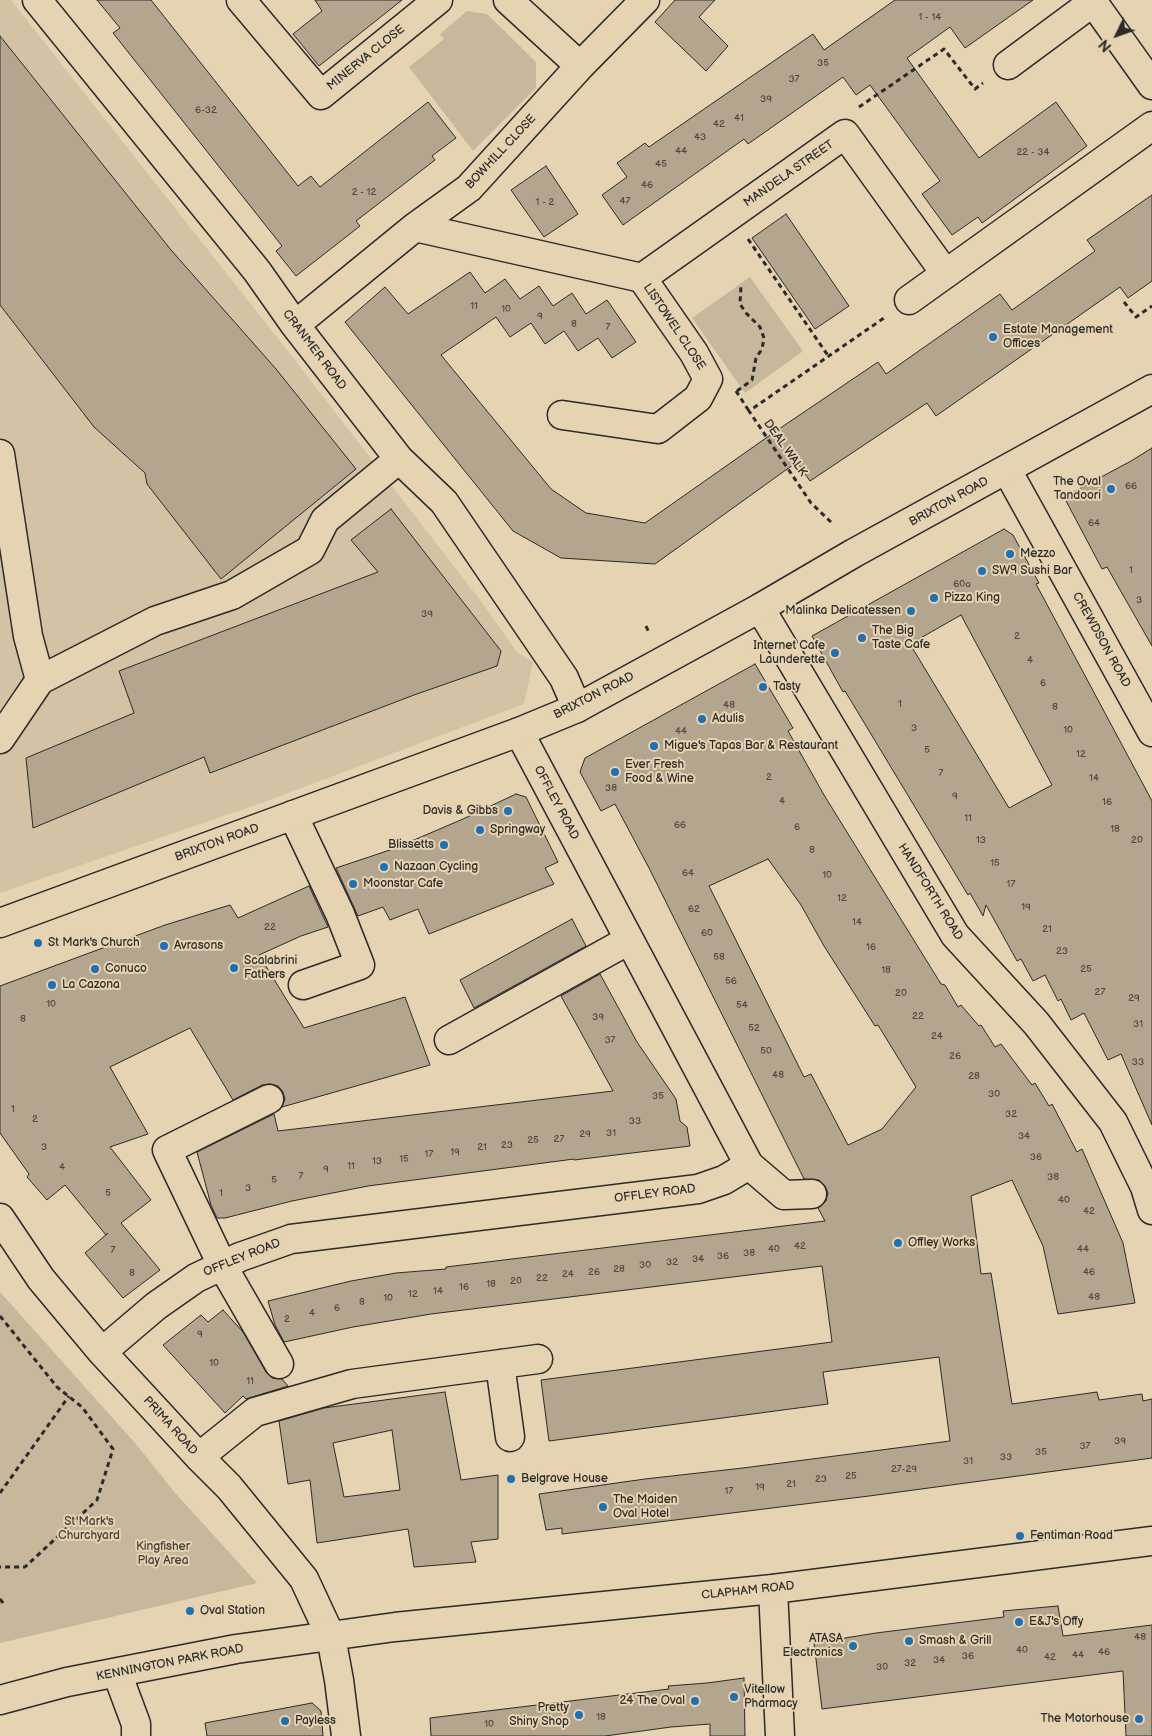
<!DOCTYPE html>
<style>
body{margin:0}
#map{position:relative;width:1152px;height:1736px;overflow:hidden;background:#e5d3b1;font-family:"Balsamiq Sans",sans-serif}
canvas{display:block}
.north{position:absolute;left:1092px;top:10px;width:50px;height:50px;-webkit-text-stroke:4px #e5d3b1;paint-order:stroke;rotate:228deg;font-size:14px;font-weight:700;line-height:20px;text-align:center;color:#2b2b2b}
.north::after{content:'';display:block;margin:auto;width:18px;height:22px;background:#2b2b2b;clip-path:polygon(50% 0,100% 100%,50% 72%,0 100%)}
</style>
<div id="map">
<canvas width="1152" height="1736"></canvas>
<div class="north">N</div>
</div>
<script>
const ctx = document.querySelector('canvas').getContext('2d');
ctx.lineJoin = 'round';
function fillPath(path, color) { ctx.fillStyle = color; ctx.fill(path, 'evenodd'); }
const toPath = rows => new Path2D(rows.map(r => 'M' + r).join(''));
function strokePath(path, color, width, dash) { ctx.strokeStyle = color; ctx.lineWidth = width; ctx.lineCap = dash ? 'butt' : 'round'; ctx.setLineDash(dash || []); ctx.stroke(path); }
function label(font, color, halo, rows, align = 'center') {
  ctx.font = font + ' "Balsamiq Sans",sans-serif'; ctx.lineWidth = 4; ctx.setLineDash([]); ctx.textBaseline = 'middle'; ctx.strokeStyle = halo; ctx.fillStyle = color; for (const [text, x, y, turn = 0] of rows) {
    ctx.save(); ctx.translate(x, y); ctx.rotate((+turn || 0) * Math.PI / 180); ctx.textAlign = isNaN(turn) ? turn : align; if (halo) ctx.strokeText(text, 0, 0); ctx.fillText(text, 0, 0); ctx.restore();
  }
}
fillPath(toPath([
 [0,0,11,0,294,359,483,604,517,652,533,662,524,704,267,801,0,893]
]), '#d3c3a4');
fillPath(toPath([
 [467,11,487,14,536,62,536,88,473,151,409,67,444,39,440,34],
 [750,277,803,351,745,393,692,318],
 [0,1292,135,1443,176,1494,257,1583,0,1643]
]), '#c7b89b');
const building = toPath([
 [97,0,151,0,298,186,311,176,320,187,428,102,456,138,432,156,435,160,356,221,360,226,296,276,276,251,282,246,113,33,120,28,97,0],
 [315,0,402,0,319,66,293,34,322,11,315,0],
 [675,0,715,0,699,17,728,46,706,71,655,22,675,0],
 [895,0,1033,0,965,48,950,27,907,58,979,158,1056,102,1087,146,982,223,978,217,952,235,922,194,940,181,870,85,856,95,843,77,748,144,744,139,623,225,602,195,627,177,617,163,645,143,649,147,813,34,824,50,895,0],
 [0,36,171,250,276,369,356,469,221,579,147,484,145,473,94,427,0,305,0,36],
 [546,166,578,214,544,237,511,190,546,166],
 [1152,195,1152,281,1128,298,1120,287,936,416,927,403,810,481,797,462,655,564,561,558,513,531,345,322,385,287,408,314,470,272,485,293,505,279,520,299,539,286,553,306,572,293,586,314,607,300,636,342,612,358,598,338,578,351,564,331,545,344,531,323,510,337,496,317,441,355,551,489,586,513,645,523,776,431,878,362,886,374,1000,294,1012,310,1095,251,1087,240,1152,195],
 [786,214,849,306,815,329,752,238,786,214],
 [1152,448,1152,646,1107,567,1102,569,1064,497,1131,461,1152,448],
 [391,509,501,651,497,666,414,695,210,773,204,757,33,828,26,758,134,713,119,671,378,572,351,540,391,509],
 [1004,529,1013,535,1039,583,1036,584,1152,801,1152,1125,1121,1054,1108,1060,1084,1013,1071,1020,1061,999,1058,1001,1045,975,1033,981,1021,959,1017,961,986,905,983,916,970,893,968,895,845,691,843,692,812,636,1004,529],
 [961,615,1052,785,1009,808,910,644,961,615],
 [755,664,793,728,788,731,824,795,941,984,945,985,958,1007,961,1005,979,1026,981,1025,995,1047,1001,1044,1032,1085,1035,1083,1049,1106,1052,1104,1077,1152,1082,1149,1123,1243,1135,1303,1058,1314,1043,1246,1012,1180,971,1196,981,1274,991,1273,1012,1404,1097,1392,1099,1400,1142,1394,1143,1401,1152,1399,1152,1458,869,1496,562,1534,562,1528,546,1530,539,1494,645,1479,743,1468,950,1441,939,1357,823,1372,828,1404,549,1441,541,1380,832,1342,822,1266,431,1314,353,1327,284,1342,275,1325,268,1301,351,1281,396,1273,446,1269,446,1267,825,1221,818,1208,826,1201,828,1193,825,1186,819,1180,804,1179,649,868,615,804,601,811,580,772,585,758,755,664],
 [768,859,801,905,824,946,875,1026,878,1025,916,1087,882,1129,848,1145,811,1074,804,1077,709,886,768,859],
 [516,794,526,797,558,862,545,868,554,884,429,934,418,909,390,920,383,907,358,916,336,868,393,849,463,819,516,794],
 [309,886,328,927,301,936,259,955,304,1028,405,997,430,1065,282,1107,285,1099,283,1092,278,1086,270,1084,262,1085,233,1100,190,1028,110,1067,148,1134,110,1147,151,1200,121,1223,160,1270,123,1298,85,1253,108,1233,106,1235,65,1185,47,1200,27,1177,29,1174,0,1133,0,986,165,925,230,905,238,918,309,886],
 [572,919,586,946,474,1008,460,980,572,919],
 [600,974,637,1042,676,1099,680,1121,687,1127,690,1146,574,1160,574,1159,368,1186,292,1201,225,1218,217,1218,211,1205,197,1152,274,1114,278,1131,613,1091,561,996,600,974],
 [223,1310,243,1332,266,1372,272,1378,282,1379,288,1386,246,1399,243,1396,225,1413,163,1345,201,1315,208,1322,223,1310],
 [445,1392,461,1480,498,1475,498,1539,471,1542,476,1562,414,1567,408,1529,317,1543,310,1480,288,1484,279,1421,324,1408,445,1392],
 [392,1430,400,1490,344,1497,333,1443,392,1430],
 [1058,1606,1063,1636,1152,1625,1152,1736,1126,1736,1123,1671,822,1709,814,1643,876,1633,1004,1617,1003,1611,1058,1606],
 [744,1678,745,1736,710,1736,710,1724,671,1727,605,1736,431,1736,430,1718,669,1689,668,1686,707,1683,744,1678],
 [312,1703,321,1711,323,1736,207,1736,205,1723,312,1703]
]);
fillPath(building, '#b4a68e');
strokePath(building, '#2b2b2b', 1);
const minor = toPath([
 [37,0,257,271,295,325,399,459,444,502,564,678,577,708],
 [241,0,321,95,438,0],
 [508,0,580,66],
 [1008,65,1093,2,1152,85],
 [415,227,642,278,694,353,708,379,698,398,658,429,562,415],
 [642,278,845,134,945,273],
 [909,300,1152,126],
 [295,325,415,227,469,188,580,66,645,0],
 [0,454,28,636,40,680,155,621,232,595,310,550,325,520,399,459],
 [1007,470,1152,732],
 [760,608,955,935,1036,1023,1113,1122,1145,1187,1152,1210],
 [0,739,40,680],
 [293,815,340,914,360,965,303,985],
 [449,1040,629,940],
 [269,1099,167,1150,222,1265,279,1364],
 [749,1165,784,1195,812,1194],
 [0,1218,41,1279,102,1352,199,1457,229,1487,304,1579,331,1637,339,1680,346,1736],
 [102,1352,156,1306,196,1278,240,1257,291,1239,698,1189,724,1180,749,1165,519,732],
 [500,1364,510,1437],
 [199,1457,255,1412,352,1384,538,1359],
 [773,1589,780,1736],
 [117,1673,136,1724,136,1736]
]);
const highway = toPath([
 [0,923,519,732,577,708,760,608,854,553,1152,389],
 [0,1700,67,1682,236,1649,395,1627,773,1589,1152,1541]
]);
strokePath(minor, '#2b2b2b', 31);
strokePath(highway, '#2b2b2b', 31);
strokePath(toPath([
 [859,107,944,49,975,89,983,83],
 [748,239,829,357],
 [1124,302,1136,317,1152,306],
 [736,391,749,411],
 [737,391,752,380,756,358,762,349,764,338,760,327,746,313,740,304,741,286],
 [831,522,811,503,749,411,884,318],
 [646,626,649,633],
 [0,1316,57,1387,82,1407,113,1449,97,1500,25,1567,0,1567],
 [0,1493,69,1396],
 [0,1599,3,1603]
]), '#2b2b2b', 3, [5, 4]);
strokePath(minor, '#e5d3b1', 28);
strokePath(highway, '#e5d3b1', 28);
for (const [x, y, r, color] of [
 [993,337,5,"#1f6fb2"],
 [1111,489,5,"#1f6fb2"],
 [1010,554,5,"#1f6fb2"],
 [982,571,5,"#1f6fb2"],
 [934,598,5,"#1f6fb2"],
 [911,611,5,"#1f6fb2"],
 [862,638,5,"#1f6fb2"],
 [835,653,5,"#1f6fb2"],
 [763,687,5,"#1f6fb2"],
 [702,719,5,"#1f6fb2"],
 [654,746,5,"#1f6fb2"],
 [615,772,5,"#1f6fb2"],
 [508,811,5,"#1f6fb2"],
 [480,830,5,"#1f6fb2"],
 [444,845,5,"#1f6fb2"],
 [384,867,5,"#1f6fb2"],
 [353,884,5,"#1f6fb2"],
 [38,943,5,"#1f6fb2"],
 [164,946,5,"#1f6fb2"],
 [234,968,5,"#1f6fb2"],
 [95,969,5,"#1f6fb2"],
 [52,985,5,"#1f6fb2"],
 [898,1243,5,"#1f6fb2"],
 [511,1479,5,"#1f6fb2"],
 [603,1507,5,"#1f6fb2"],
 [1020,1536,5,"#1f6fb2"],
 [190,1611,5,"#1f6fb2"],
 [1019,1622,5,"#1f6fb2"],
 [909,1641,5,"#1f6fb2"],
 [853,1646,5,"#1f6fb2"],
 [734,1697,5,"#1f6fb2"],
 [695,1701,5,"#1f6fb2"],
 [579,1715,5,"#1f6fb2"],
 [1139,1719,5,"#1f6fb2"],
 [285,1721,5,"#1f6fb2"]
]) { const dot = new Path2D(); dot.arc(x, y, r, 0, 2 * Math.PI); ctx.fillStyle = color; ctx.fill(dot); strokePath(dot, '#e5d3b1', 2); }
label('10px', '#4d4a44', null, [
 ["1 - 14",930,17],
 ["35",823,63],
 ["37",794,79],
 ["39",766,99],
 ["6-32",206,110],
 ["41",739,118],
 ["42",719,124],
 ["43",700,137],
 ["44",681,151],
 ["22 - 34",1033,152],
 ["45",661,164],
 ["46",647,185],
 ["2 - 12",364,192],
 ["47",625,201],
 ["1 - 2",545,202],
 ["11",474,306],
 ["10",506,309],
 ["9",540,316],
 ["8",574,324],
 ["7",608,327],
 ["66",1131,486],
 ["64",1094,523],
 ["1",1131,570],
 ["60a",962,584],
 ["3",1139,600],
 ["39",427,614],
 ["2",1017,636],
 ["4",1030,660],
 ["6",1043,683],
 ["1",900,704],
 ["48",729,705],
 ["8",1055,707],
 ["3",914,728],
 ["10",1068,730],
 ["44",681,731],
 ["5",927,750],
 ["12",1081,754],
 ["7",941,773],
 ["2",769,777],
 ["14",1094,778],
 ["38",611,788],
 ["9",955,796],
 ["4",782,801],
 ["16",1107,802],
 ["11",968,818],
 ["66",680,825],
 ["6",797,827],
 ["18",1115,829],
 ["13",981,840],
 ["20",1137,840],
 ["8",812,850],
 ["15",995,863],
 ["64",688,873],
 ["10",827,875],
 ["17",1011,884],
 ["12",842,898],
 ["19",1026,907],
 ["62",694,909],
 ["14",857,922],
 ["22",270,927],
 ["21",1047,929],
 ["60",707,933],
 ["16",871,947],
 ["23",1062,951],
 ["58",719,957],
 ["25",1086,969],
 ["18",886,970],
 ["56",731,981],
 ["27",1100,992],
 ["20",901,993],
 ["29",1134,998],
 ["10",51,1004],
 ["54",742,1005],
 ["22",918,1016],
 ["39",598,1017],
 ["8",23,1019],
 ["31",1138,1024],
 ["52",754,1028],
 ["24",937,1036],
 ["37",610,1040],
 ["50",766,1051],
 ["26",955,1056],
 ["33",1138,1062],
 ["48",778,1075],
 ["28",974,1076],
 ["30",994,1094],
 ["35",658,1096],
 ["1",13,1109],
 ["32",1011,1114],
 ["2",35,1119],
 ["33",635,1121],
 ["31",611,1133],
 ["29",585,1134],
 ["34",1024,1136],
 ["27",559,1139],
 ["25",533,1140],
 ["23",507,1145],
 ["3",44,1147],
 ["21",482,1147],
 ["19",455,1152],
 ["17",429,1154],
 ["36",1036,1157],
 ["15",404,1159],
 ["13",377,1161],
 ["11",351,1166],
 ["4",62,1167],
 ["9",326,1169],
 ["7",301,1176],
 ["38",1053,1177],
 ["5",274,1180],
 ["3",248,1188],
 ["5",108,1193],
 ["1",221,1193],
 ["40",1064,1200],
 ["42",1089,1211],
 ["42",800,1246],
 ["40",774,1249],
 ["44",1083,1249],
 ["7",113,1250],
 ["38",749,1253],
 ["36",723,1256],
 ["34",698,1259],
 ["32",672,1262],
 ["30",645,1265],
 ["28",619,1269],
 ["26",594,1272],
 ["46",1089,1272],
 ["8",132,1273],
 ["24",568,1274],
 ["22",542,1278],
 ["20",516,1281],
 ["18",491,1284],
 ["16",464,1287],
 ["14",438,1291],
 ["12",413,1294],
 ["48",1094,1297],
 ["10",388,1298],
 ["8",362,1302],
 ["6",337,1308],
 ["4",312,1313],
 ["2",287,1319],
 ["9",200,1334],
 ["10",214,1363],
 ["11",250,1381],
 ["39",1120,1441],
 ["37",1085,1446],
 ["35",1041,1452],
 ["33",1006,1457],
 ["31",968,1461],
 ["27-29",904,1469],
 ["25",851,1476],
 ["23",821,1479],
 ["21",791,1484],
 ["19",760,1487],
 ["17",729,1491],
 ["48",1140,1637],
 ["40",1022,1650],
 ["46",1104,1652],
 ["44",1078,1655],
 ["36",968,1656],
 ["42",1050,1657],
 ["34",939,1660],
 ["32",910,1663],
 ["30",882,1667],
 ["18",601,1717],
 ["10",489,1724]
]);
label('12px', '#2b2b2b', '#e5d3b1', [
 ["MINERVA CLOSE",366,58,-39],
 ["BOWHILL CLOSE",501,152,-47],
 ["MANDELA STREET",789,174,-35],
 ["LISTOWEL CLOSE",674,327,56],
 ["CRANMER ROAD",314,350,53],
 ["DEAL WALK",785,448,55],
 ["BRIXTON ROAD",949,502,-29],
 ["CREWDSON ROAD",1101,640,61],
 ["BRIXTON ROAD",594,696,-27],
 ["OFFLEY ROAD",556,803,62],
 ["BRIXTON ROAD",217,843,-20],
 ["HANDFORTH ROAD",930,892,58],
 ["OFFLEY ROAD",655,1194,-7],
 ["OFFLEY ROAD",242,1258,-22],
 ["PRIMA ROAD",170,1426,48],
 ["CLAPHAM ROAD",748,1591,-6],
 ["KENNINGTON PARK ROAD",170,1663,-11]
]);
label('12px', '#2b2b2b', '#e5d3b1', [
 ["Estate Management",1003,330],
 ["Offices",1003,344],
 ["The Oval",1101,482,"right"],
 ["Tandoori",1101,496,"right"],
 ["Mezzo",1020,554],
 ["SW9 Sushi Bar",992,571],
 ["Pizza King",944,598],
 ["Malinka Delicatessen",901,611,"right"],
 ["The Big",872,631],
 ["Taste Cafe",872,645],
 ["Internet Cafe",825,646,"right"],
 ["Launderette",825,660,"right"],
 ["Tasty",773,687],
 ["Adulis",712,719],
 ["Migue's Tapas Bar & Restaurant",664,746],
 ["Ever Fresh",625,765],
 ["Food & Wine",625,779],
 ["Davis & Gibbs",498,811,"right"],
 ["Springway",490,830],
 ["Blissetts",434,845,"right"],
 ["Nazaan Cycling",394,867],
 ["Moonstar Cafe",363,884],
 ["St Mark's Church",48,943],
 ["Avrasons",174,946],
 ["Scalabrini",244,961],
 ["Fathers",244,975],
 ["Conuco",105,969],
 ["La Cazona",62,985],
 ["Offley Works",908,1243],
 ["Belgrave House",521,1479],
 ["The Maiden",613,1500],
 ["Oval Hotel",613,1514],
 ["Fentiman Road",1030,1536],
 ["Oval Station",200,1611],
 ["E&J's Offy",1029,1622],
 ["ATASA",843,1639,"right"],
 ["Electronics",843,1653,"right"],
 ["Smash & Grill",919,1641],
 ["Vitellow",744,1690],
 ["Pharmacy",744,1704],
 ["24 The Oval",685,1701,"right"],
 ["Pretty",569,1708,"right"],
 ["Shiny Shop",569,1722,"right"],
 ["The Motorhouse",1129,1719,"right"],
 ["Payless",295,1721]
], 'left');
label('12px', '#42403c', '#e5d3b1', [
 ["St Mark's",89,1522],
 ["Churchyard",89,1536],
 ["Kingfisher",163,1547],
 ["Play Area",163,1561]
]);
</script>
